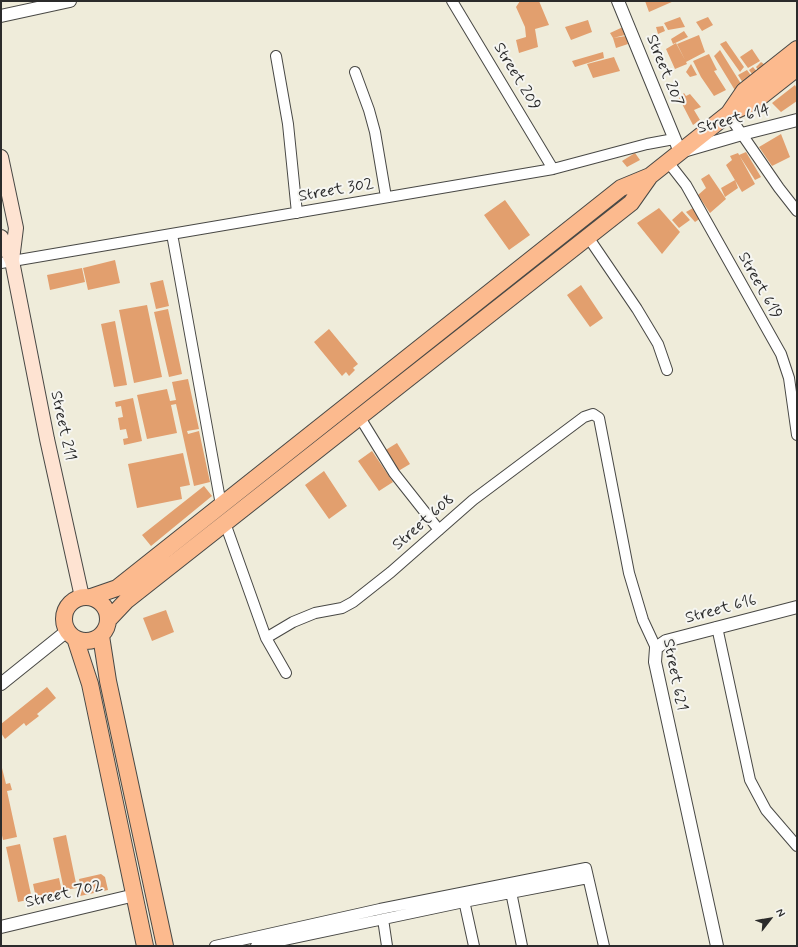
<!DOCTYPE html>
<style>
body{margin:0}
#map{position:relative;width:798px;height:947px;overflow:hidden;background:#efecda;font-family:Mynerve,sans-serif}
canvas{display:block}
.frame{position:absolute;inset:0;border:2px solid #2b2b2b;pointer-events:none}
.north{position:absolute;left:750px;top:899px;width:40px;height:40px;-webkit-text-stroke:3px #f6f6f2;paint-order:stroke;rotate:59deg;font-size:11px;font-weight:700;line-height:16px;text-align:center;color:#2b2b2b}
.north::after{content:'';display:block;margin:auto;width:14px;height:18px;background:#2b2b2b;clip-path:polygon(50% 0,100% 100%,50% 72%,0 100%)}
</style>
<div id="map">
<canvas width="798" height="947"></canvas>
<div class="frame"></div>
<div class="north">N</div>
</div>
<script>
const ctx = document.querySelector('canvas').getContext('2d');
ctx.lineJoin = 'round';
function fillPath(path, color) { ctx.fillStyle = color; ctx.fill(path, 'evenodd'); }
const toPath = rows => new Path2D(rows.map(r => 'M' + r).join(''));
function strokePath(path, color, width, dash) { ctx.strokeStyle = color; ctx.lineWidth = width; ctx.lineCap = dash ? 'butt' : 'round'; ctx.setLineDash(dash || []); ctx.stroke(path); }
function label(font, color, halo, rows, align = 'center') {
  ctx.font = font + ' Mynerve,sans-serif'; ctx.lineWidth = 4; ctx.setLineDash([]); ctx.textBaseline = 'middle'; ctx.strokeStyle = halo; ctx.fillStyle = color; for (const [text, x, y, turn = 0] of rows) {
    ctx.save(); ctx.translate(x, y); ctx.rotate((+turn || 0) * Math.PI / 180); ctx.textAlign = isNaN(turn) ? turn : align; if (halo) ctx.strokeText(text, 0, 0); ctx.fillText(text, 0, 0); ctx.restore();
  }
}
fillPath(toPath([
 [520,1,539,1,549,25,535,29,538,47,519,53,516,40,526,37,525,27,516,7],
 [645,1,674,1,649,12],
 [680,17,685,27,668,30,664,23],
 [708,17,713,25,702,31,696,22],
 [588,20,592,32,571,40,565,27],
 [663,26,665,31,658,34,656,27],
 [623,27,625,35,613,38,626,36,628,44,616,48,613,38,610,33],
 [684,31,688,37,673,44,671,39],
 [699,35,705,52,686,62,687,64,675,69,666,49,676,43,685,60,677,44],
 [726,41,744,67,740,72,720,44],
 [752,49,760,61,748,68,740,57],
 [720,50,743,87,736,92,714,56],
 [603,52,604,58,575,67,572,61],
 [709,54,717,70,714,71,726,90,714,96,701,77,693,61],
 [614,57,620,71,593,78,587,64],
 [761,62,768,67,761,74,756,67],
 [691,64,697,75,690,77,686,72],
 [753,67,759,74,755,78,749,70],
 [747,70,753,78,745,86,738,75],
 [795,85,797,89,797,101,781,112,772,103],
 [684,93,686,96,690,94,701,107,694,110,700,120,693,125,679,98],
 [781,134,790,157,772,166,759,147],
 [746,152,761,177,755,180,739,155],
 [635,153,640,160,627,167,622,161],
 [738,153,755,184,742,192,726,165,732,160,730,156],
 [709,174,726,199,710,213,698,195,706,188,701,179],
 [735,180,738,188,725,197,721,188],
 [505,200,530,235,509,250,484,215],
 [659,208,680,232,662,254,637,223],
 [693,208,701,218,695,222,686,212],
 [682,211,690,220,679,228,672,220],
 [115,260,120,283,88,290,83,268],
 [82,268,85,282,50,290,47,275],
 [163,280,169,306,156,309,150,283],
 [581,285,603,318,590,327,567,295],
 [147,305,162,377,134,383,119,310],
 [168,309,182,374,169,377,154,312],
 [115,321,127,385,114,387,101,324],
 [329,329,358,364,353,368,355,370,349,376,346,372,342,376,314,342],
 [188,379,199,429,187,431,188,434,199,431,210,482,194,486,176,404,171,405,177,433,147,439,137,395,167,389,170,401,176,400,172,382],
 [133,398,142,441,124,445,123,439,128,438,126,429,120,430,118,418,123,417,121,406,116,407,115,402],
 [397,443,410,464,395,473,384,451],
 [372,451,393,482,379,491,358,461],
 [183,453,190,485,180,487,182,499,137,508,128,464],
 [324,471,347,506,329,519,305,485],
 [204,486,212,496,151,546,142,535],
 [166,610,174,632,152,641,143,618],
 [47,687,56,698,37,714,39,716,26,726,24,723,5,739,1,733,1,724],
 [1,764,6,784,10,783,12,790,7,791,17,837,3,840,1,831],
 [66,835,77,888,64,890,53,838],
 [20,844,32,899,18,902,6,847],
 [101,874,105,877,108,890,80,896,79,889,81,889,79,879],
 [59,878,62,892,36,898,33,884]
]), '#e29f6e');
const minor = toPath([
 [452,1,553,169],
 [276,56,288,124,297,213],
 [355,72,369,110,375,132,386,197],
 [728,114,779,188,797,211],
 [668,162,686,185,781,354,789,378,797,435],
 [172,234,221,505],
 [588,237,637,309,658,344,667,370],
 [1,263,553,169,647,144,674,139],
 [359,416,394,473,439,530],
 [225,523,266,638,286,673],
 [717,627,750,780,766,810,797,846],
 [266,638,293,622,315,613,342,608,353,602,391,572,473,500,584,417,593,414,599,418,629,573,643,620,656,648],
 [510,887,522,946],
 [463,896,474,946],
 [383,919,387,946],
 [215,946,380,909,586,868,604,946],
 [256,946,464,902,588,878]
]);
const tertiary = toPath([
 [618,1,680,152,742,134,797,120],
 [1,16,70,1],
 [1,684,67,631],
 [1,927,135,895],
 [717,946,655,662,656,648,666,641,797,607]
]);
const secondary = toPath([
 [1,157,16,228,12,260],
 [1,237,12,261,47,439,82,597]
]);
const primary = toPath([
 [729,113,744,91,797,49],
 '64 619a22 22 0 1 1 44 0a22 22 0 1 1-44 0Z',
 [91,597,117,588,621,188,650,176],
 [109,619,126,601,631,203,650,176,728,114,754,102,797,68],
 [101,636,108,681,165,946],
 [75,638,90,684,145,946]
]);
strokePath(minor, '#484845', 12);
strokePath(tertiary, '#484845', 14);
strokePath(secondary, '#484845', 16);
strokePath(primary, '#484845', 18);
strokePath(minor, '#fff', 10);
strokePath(tertiary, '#fff', 12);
strokePath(secondary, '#fee3d2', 14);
strokePath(primary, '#fcba8e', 16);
label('16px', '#2b2b2b', '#f6f6f2', [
 ["Street 207",664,71,68],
 ["Street 209",516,77,59],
 ["Street 614",734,120,-15],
 ["Street 302",336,191,-10],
 ["Street 619",759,286,61],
 ["Street 211",62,426,78],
 ["Street 608",424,523,-41],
 ["Street 616",721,610,-15],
 ["Street 621",674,675,79],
 ["Street 702",64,895,-13]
]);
</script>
